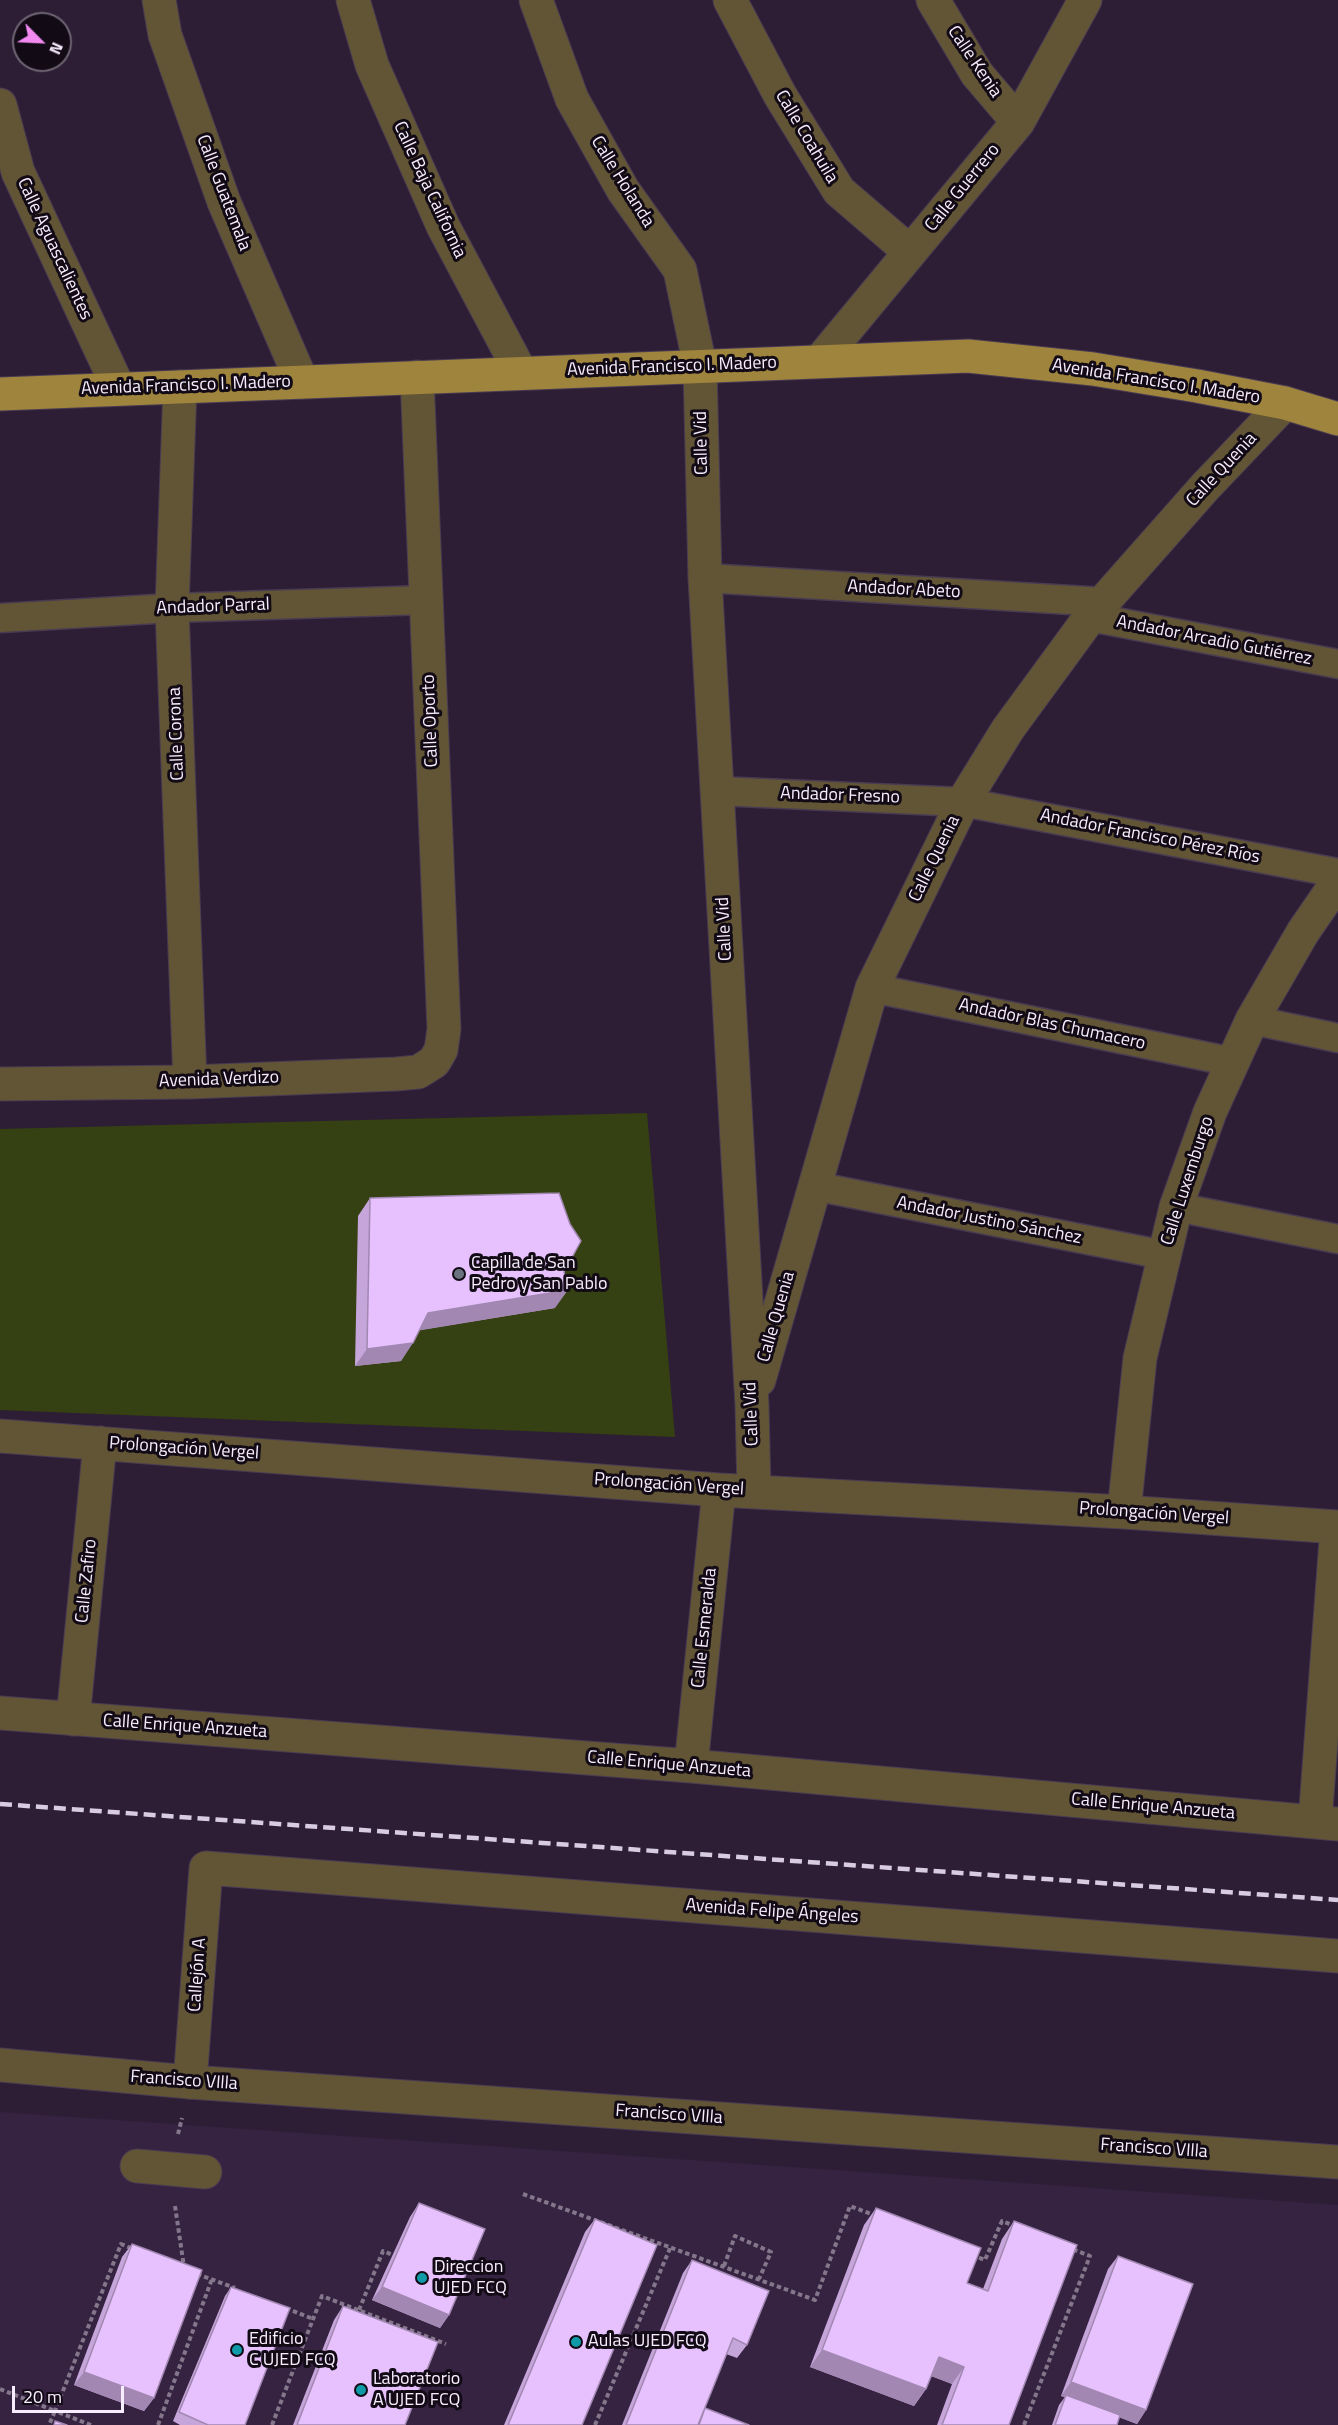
<!DOCTYPE html>
<meta charset="utf-8">
<style>
body{margin:0}
#map{position:relative;width:1338px;height:2425px;overflow:hidden;background:#2d1e36;font-family:"Titillium Web",sans-serif}
canvas{display:block}
.north{position:absolute;left:12px;top:12px;width:60px;height:60px;box-sizing:border-box;background:#120b16;border:2px solid #6e6573;border-radius:50%;rotate:114deg;font-size:16px;font-weight:700;line-height:24px;text-align:center;color:#f7edfe}
.north::after{content:'';display:block;margin:auto;width:21px;height:27px;background:#f38af2;clip-path:polygon(50% 0,100% 100%,50% 72%,0 100%)}
.scale{position:absolute;left:12px;top:2386px;width:112px;height:27px;box-sizing:border-box;border:3px solid #f7edfe;border-top:0;padding-left:8px;font-size:18px;line-height:21px;white-space:nowrap;color:#f7edfe;-webkit-text-stroke:4px #120b16;paint-order:stroke}
</style>
<div id="map">
<canvas width="1338" height="2425"></canvas>
<div class="north">N</div>
<div class="scale">20 m</div>
</div>
<script>
const ctx = document.querySelector('canvas').getContext('2d');
ctx.lineJoin = 'round';
function fillPath(path, color) { ctx.fillStyle = color; ctx.fill(path, 'evenodd'); }
const toPath = rows => new Path2D(rows.map(r => 'M' + r).join(''));
function strokePath(path, color, width, dash) { ctx.strokeStyle = color; ctx.lineWidth = width; ctx.lineCap = dash ? 'butt' : 'round'; ctx.setLineDash(dash || []); ctx.stroke(path); }
function label(font, color, halo, rows, align = 'center') {
  ctx.font = font + ' "Titillium Web",sans-serif'; ctx.lineWidth = 6; ctx.setLineDash([]); ctx.textBaseline = 'middle'; ctx.strokeStyle = halo; ctx.fillStyle = color; for (const [text, x, y, turn = 0] of rows) {
    ctx.save(); ctx.translate(x, y); ctx.rotate((+turn || 0) * Math.PI / 180); ctx.textAlign = isNaN(turn) ? turn : align; if (halo) ctx.strokeText(text, 0, 0); ctx.fillText(text, 0, 0); ctx.restore();
  }
}
fillPath(toPath([
 [0,2112,1338,2205,1338,2425,0,2425]
]), '#362241');
fillPath(toPath([
 [647,1113,675,1437,0,1410,0,1129]
]), '#354112');
const pedestrian = toPath([
 [705,578,1104,602],
 [1090,617,1338,664],
 [0,618,172,608,426,600],
 [717,791,963,802,1338,873],
 [872,988,1233,1062],
 [1252,1020,1338,1038],
 [814,1186,1164,1255],
 [1176,1207,1338,1239]
]);
const minor = toPath([
 [159,0,165,35,224,202,302,382],
 [353,0,372,65,443,226,521,373],
 [536,0,572,99,623,190,680,270,700,366,705,578,752,1405,754,1491],
 [730,0,780,95,839,191,910,252],
 [933,0,977,74,1018,122],
 [0,105,18,172,119,389],
 [820,361,1018,122,1085,0],
 [180,387,172,608,190,1082],
 [0,1084,190,1082,396,1074,418,1072,434,1062,441,1050,444,1029,417,377],
 [759,1380,872,988,963,802,1008,729,1090,617,1205,487,1285,403],
 [0,1436,719,1490,1124,1512,1338,1527],
 [1124,1512,1140,1358,1176,1207,1210,1112,1252,1020,1303,932,1338,881],
 [0,1713,691,1766,1338,1824],
 [73,1719,100,1443],
 [691,1766,719,1490],
 [1315,1822,1337,1527],
 [190,2082,206,1868,1338,1956],
 [137,2166,205,2172]
]);
const tertiary = toPath([
 [0,2065,190,2082,1338,2162]
]);
const primary = toPath([
 [0,394,968,356,1093,369,1197,386,1285,403,1338,419]
]);
strokePath(pedestrian, '#493b52', 31);
strokePath(minor, '#493b52', 35);
strokePath(tertiary, '#493b52', 35);
strokePath(primary, '#493b52', 35);
strokePath(toPath([
 [178,2134,182,2118],
 [523,2194,815,2300,850,2206,874,2215],
 [175,2206,184,2267],
 [972,2255,985,2260,1002,2221,1015,2226],
 [724,2266,735,2236,771,2252,759,2279],
 [197,2274,235,2288],
 [286,2308,313,2319],
 [359,2310,383,2251,393,2255],
 [0,2389,55,2411,49,2425],
 [91,2425,55,2411,121,2244,133,2249],
 [158,2425,212,2279],
 [272,2425,322,2296,446,2344],
 [595,2425,671,2246],
 [1024,2425,1090,2256,1072,2249]
]), '#84778c', 4, [4.5, 3]);
strokePath(pedestrian, '#625535', 28);
strokePath(minor, '#625535', 33);
strokePath(tertiary, '#625535', 33);
strokePath(primary, '#9e843d', 33);
strokePath(toPath([
 [0,1804,1338,1900]
]), '#d8cde0', 4.5, [12, 6]);
fillPath(toPath([
 [370,1198,555,1308,420,1330,401,1361,355,1366,358,1216],
 [419,2203,449,2315,440,2328,372,2300,410,2217],
 [876,2208,967,2283,983,2289,1002,2239,1014,2221,1009,2425,937,2425,952,2384,931,2376,926,2389,914,2406,810,2367,864,2225],
 [595,2219,582,2425,504,2425,585,2232],
 [132,2244,154,2398,144,2411,74,2385,122,2257],
 [1118,2256,1146,2410,1137,2424,1119,2417,1117,2425,1052,2425,1059,2405,1065,2397,1061,2396,1108,2269],
 [692,2260,747,2345,737,2358,726,2354,704,2410,749,2425,622,2425,683,2273],
 [231,2287,245,2425,180,2425,173,2421,225,2296],
 [343,2306,405,2425,293,2425,334,2320]
]), '#c6a6da');
fillPath(toPath([
 [568,1290,555,1308,416,1331,428,1313],
 [413,1343,401,1361,355,1366,367,1349],
 [382,2287,449,2315,440,2328,372,2300],
 [822,2350,926,2389,914,2406,810,2367],
 [939,2357,964,2367,952,2384,926,2374],
 [84,2372,154,2398,144,2411,74,2385],
 [1071,2382,1146,2410,1137,2424,1061,2396]
]), '#a187b1');
const building = toPath([
 [559,1193,570,1224,581,1241,564,1272,568,1290,428,1313,413,1343,367,1349,370,1198,559,1193],
 [419,2203,485,2229,449,2315,382,2287,419,2203],
 [876,2208,981,2248,967,2283,988,2291,1014,2221,1077,2245,1009,2425,942,2425,964,2367,939,2357,926,2389,822,2350,876,2208],
 [595,2219,657,2245,582,2425,508,2425,595,2219],
 [132,2244,202,2270,154,2398,84,2372,132,2244],
 [1118,2256,1193,2284,1146,2410,1071,2382,1118,2256],
 [692,2260,769,2291,747,2345,733,2338,698,2425,626,2425,692,2260],
 [231,2287,290,2308,245,2425,208,2425,179,2412,231,2287],
 [343,2306,438,2342,405,2425,297,2425,343,2306],
 [1066,2395,1120,2415,1117,2425,1055,2425,1066,2395],
 [705,2408,749,2425,699,2425,705,2408],
 [55,2421,67,2425,54,2425,55,2421]
]);
fillPath(building, '#e6c1fd');
strokePath(building, '#a187b1', 1.5);
for (const [x, y, r, color] of [
 [459,1274,6,"#6b7280"],
 [422,2278,6,"#0f9aa8"],
 [576,2342,6,"#0f9aa8"],
 [237,2350,6,"#0f9aa8"],
 [361,2390,6,"#0f9aa8"]
]) { const dot = new Path2D(); dot.arc(x, y, r, 0, 2 * Math.PI); ctx.fillStyle = color; ctx.fill(dot); strokePath(dot, '#120b16', 2); }
label('18px', '#f7edfe', '#120b16', [
 ["Calle Kenia",974,62,56],
 ["Calle Coahuila",806,137,59],
 ["Calle Holanda",622,182,58],
 ["Calle Guerrero",963,188,-51],
 ["Calle Baja California",429,190,65],
 ["Calle Guatemala",223,193,69],
 ["Calle Aguascalientes",54,249,65],
 ["Avenida Francisco I. Madero",672,367,-2],
 ["Avenida Francisco I. Madero",1156,382,9],
 ["Avenida Francisco I. Madero",186,386,-2],
 ["Calle Vid",702,443,-91],
 ["Calle Quenia",1222,470,-47],
 ["Andador Abeto",904,590,3],
 ["Andador Parral",213,607,-2],
 ["Andador Arcadio Gutiérrez",1214,641,11],
 ["Calle Oporto",431,721,-92],
 ["Calle Corona",177,734,-92],
 ["Andador Fresno",840,796,2],
 ["Andador Francisco Pérez Ríos",1150,837,11],
 ["Calle Quenia",935,859,-64],
 ["Calle Vid",725,929,-93],
 ["Andador Blas Chumacero",1052,1025,12],
 ["Avenida Verdizo",219,1080,-2],
 ["Calle Luxemburgo",1188,1181,-72],
 ["Andador Justino Sánchez",989,1221,11],
 ["Calle Quenia",777,1317,-74],
 ["Calle Vid",752,1414,-92],
 ["Prolongación Vergel",184,1449,4],
 ["Prolongación Vergel",669,1485,4],
 ["Prolongación Vergel",1154,1514,4],
 ["Calle Zafiro",87,1581,-84],
 ["Calle Esmeralda",705,1628,-84],
 ["Calle Enrique Anzueta",185,1727,4],
 ["Calle Enrique Anzueta",669,1765,5],
 ["Calle Enrique Anzueta",1153,1807,5],
 ["Avenida Felipe Ángeles",772,1912,4],
 ["Callejón A",198,1975,-86],
 ["Francisco VIlla",184,2081,4],
 ["Francisco VIlla",669,2115,4],
 ["Francisco VIlla",1154,2149,4]
]);
label('18px', '#f7edfe', '#120b16', [
 ["Capilla de San",471,1264],
 ["Pedro y San Pablo",471,1285],
 ["Direccion",434,2268],
 ["UJED FCQ",434,2289],
 ["Edificio",249,2340],
 ["C UJED FCQ",249,2361],
 ["Aulas UJED FCQ",588,2342],
 ["Laboratorio",373,2380],
 ["A UJED FCQ",373,2401]
], 'left');
</script>
